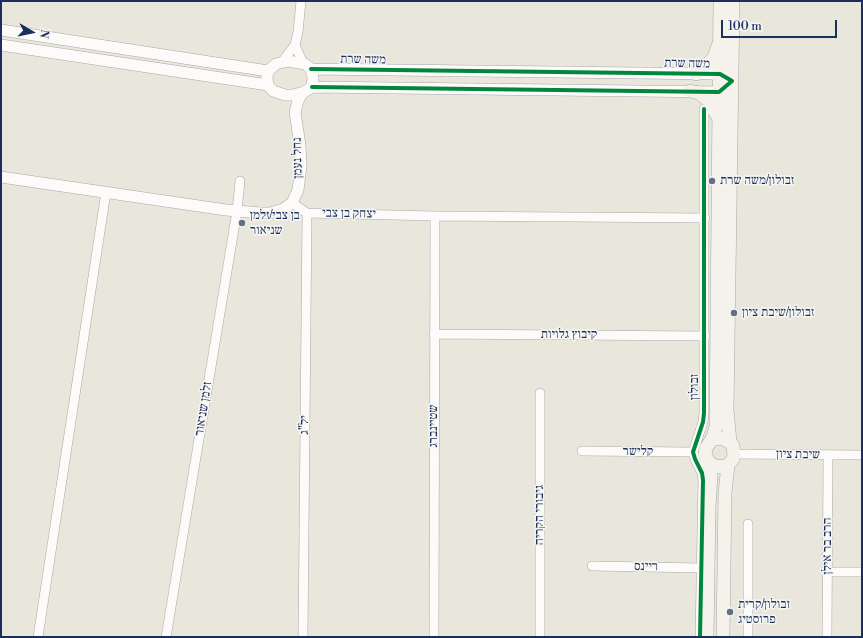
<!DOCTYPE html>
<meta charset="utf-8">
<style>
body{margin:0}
#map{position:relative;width:863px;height:638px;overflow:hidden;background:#e9e6db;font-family:"Libre Bodoni",serif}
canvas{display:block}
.frame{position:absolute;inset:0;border:2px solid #1b2f5e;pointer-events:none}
.north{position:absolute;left:12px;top:12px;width:40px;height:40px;-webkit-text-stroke:3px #f6f6f2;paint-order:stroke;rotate:99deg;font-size:11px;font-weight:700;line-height:16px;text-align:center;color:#1b2f5e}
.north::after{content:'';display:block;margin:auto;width:14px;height:18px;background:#1b2f5e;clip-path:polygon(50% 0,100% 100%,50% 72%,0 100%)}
.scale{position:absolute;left:721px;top:20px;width:116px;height:18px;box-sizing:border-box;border:2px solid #1b2f5e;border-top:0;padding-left:5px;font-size:12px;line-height:14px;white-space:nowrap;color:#1b2f5e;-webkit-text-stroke:3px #f6f6f2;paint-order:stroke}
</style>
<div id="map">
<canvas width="863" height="638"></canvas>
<div class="frame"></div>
<div class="north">N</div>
<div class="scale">100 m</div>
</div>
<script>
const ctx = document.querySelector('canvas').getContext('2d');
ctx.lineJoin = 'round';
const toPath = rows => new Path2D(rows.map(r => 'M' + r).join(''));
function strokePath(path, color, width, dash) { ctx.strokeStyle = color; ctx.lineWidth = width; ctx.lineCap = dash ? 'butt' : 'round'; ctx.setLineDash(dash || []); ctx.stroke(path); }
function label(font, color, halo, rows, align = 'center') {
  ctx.font = font + ' "Libre Bodoni","Frank Ruhl Libre",serif'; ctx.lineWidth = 3; ctx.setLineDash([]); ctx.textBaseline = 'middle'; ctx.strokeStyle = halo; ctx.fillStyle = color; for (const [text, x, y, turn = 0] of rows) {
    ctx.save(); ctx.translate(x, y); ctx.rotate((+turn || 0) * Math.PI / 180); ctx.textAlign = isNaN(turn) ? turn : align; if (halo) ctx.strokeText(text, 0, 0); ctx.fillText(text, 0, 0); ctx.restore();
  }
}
const minor = toPath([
 [295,45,303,63],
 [282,62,295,45,298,32,301,1],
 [292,203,307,213,435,216,705,218],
 [434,334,705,336],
 [540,393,540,637],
 [582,451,693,452],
 [734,454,862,455],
 [592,566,701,568],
 [828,572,862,572],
 [38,637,106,192],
 [166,637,237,211,240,181],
 [303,637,307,213],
 [434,637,435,216],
 [700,637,703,480,702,473,695,459,693,452,703,422,704,413,704,109],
 [748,637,748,524],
 [827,637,828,455]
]);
const tertiary = toPath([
 [1,30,268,71],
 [1,45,268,85],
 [288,61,305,64,311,69,313,78,312,87,304,92,293,95,285,95,273,91,268,85,267,78,268,71,276,64,288,61],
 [311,69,720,74,732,81,719,92,312,87],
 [1,177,226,210,260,213,270,213,283,209,292,203,298,190,301,166,300,145,295,112,298,101,302,93]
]);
const secondary = toPath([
 [696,74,708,64,714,57,718,46],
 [690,91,699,93,708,100,718,117],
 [710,442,713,437,716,427,720,1],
 [730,442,721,438,714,439,710,442,706,448,705,454,707,459,710,463,715,466,721,467,728,465,733,459,734,454,733,446,730,442,727,410,733,1],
 [707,637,709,507,711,475,708,461],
 [723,637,725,493,728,465]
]);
strokePath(minor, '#a6a7a7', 10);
strokePath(tertiary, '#a6a7a7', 12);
strokePath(secondary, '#a6a7a7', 14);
strokePath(minor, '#fcfbfa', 9);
strokePath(tertiary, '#fcfbfa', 11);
strokePath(secondary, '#f5f2ec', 13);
strokePath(toPath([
 [311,69,720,74,732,81,719,92,312,87],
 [700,637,703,480,702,473,695,459,693,452,703,422,704,413,704,109]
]), '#00873e', 4);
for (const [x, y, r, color] of [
 [712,181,4,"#636f8a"],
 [242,223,4,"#636f8a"],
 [734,313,4,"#636f8a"],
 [730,612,4,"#636f8a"]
]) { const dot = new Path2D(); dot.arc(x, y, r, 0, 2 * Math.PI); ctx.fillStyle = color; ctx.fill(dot); strokePath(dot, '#f6f6f2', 1.5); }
label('13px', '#1b2f5e', '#f6f6f2', [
 ["משה שרת",363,60,1],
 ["משה שרת",687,64,1],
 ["נחל נעמן",298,158,-91],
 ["יצחק בן צבי",349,214,1],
 ["קיבוץ גלויות",569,335],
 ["זבולון",695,387,-90],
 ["זלמן שניאור",204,409,-81],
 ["יל\"ג",305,425,-89],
 ["שטיינברג",434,426,-90],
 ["קלישר",638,452],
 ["שיבת ציון",798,455,1],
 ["גיבורי הקריה",540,515,-90],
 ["הרב בר אילן",828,546,-90],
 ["ריינס",646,567,1]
]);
label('13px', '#1b2f5e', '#f6f6f2', [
 ["זבולון/משה שרת",720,181],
 ["בן צבי/זלמן",250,216],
 ["שניאור",250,231],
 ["זבולון/שיבת ציון",742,313],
 ["זבולון/קרית",738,605],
 ["פרוסטיג",738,620]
], 'left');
</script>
